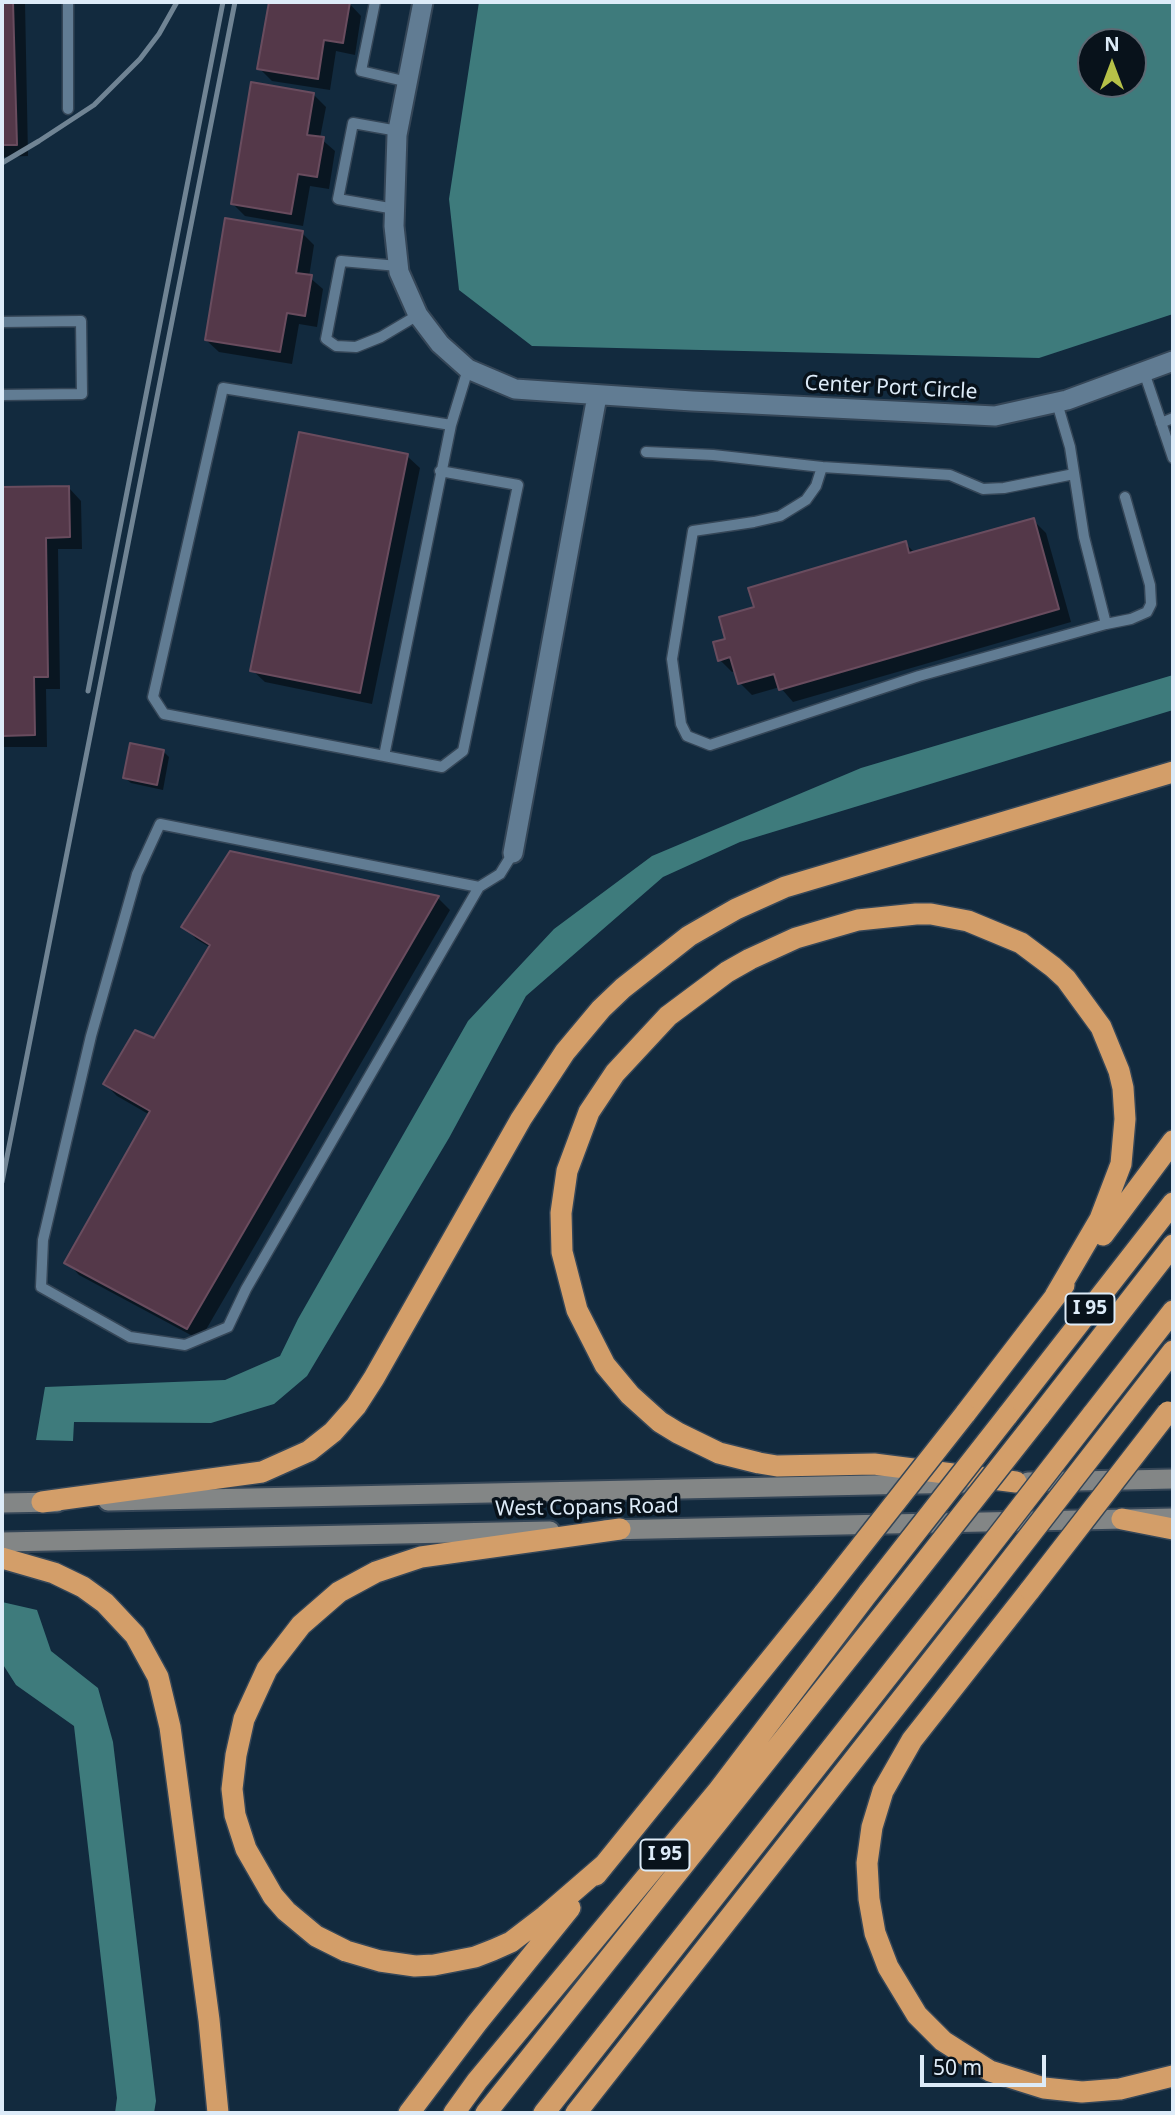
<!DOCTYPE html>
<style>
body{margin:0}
#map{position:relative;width:1175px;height:2115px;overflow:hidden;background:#122a3e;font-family:"Noto Sans",sans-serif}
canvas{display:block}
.frame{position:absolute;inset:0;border:4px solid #ddebf8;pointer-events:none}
.north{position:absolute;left:1077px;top:28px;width:70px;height:70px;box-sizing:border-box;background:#08121b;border:2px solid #5d6973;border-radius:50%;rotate:0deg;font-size:19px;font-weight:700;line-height:28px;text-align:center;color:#ddebf8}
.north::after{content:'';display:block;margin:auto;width:24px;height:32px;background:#b6c148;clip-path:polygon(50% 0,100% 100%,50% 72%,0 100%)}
.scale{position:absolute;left:920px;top:2055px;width:126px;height:32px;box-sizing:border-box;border:4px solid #ddebf8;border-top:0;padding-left:9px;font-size:21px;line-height:24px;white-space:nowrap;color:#ddebf8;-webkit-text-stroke:5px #08121b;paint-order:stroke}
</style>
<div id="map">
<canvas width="1175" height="2115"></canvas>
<div class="frame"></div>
<div class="north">N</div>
<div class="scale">50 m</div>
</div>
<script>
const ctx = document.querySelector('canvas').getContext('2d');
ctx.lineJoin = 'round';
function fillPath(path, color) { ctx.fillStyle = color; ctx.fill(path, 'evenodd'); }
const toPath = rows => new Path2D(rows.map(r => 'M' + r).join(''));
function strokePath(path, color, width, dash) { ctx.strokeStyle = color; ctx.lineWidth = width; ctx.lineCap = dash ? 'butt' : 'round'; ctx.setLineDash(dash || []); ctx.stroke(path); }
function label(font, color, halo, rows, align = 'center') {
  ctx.font = font + ' "Noto Sans",sans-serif'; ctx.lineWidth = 7; ctx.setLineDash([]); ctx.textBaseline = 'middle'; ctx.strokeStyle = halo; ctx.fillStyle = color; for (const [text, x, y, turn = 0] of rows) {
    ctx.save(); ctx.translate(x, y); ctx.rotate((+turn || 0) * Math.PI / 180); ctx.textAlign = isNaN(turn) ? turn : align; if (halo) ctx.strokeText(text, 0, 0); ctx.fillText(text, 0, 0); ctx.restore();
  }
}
fillPath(toPath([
 [479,2,1173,2,1173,314,1039,358,532,346,459,290,449,199],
 [1091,42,1133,42,1133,84,1091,84],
 [1173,675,1173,710,740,842,663,877,526,996,449,1138,307,1376,274,1404,211,1423,74,1422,73,1441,36,1440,45,1387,225,1380,280,1356,298,1319,468,1021,554,929,652,856,861,768],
 [2,1602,37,1610,51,1651,98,1688,113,1742,156,2101,154,2113,115,2113,117,2098,74,1726,16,1685,2,1663]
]), '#3e7b7c');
fillPath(toPath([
 [2,2,25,2,28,156,2,157],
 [270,2,348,2,361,16,355,55,336,51,330,90,272,81,259,68],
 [313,94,326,107,320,138,335,151,329,189,310,186,303,226,245,216,233,204],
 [302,233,314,245,309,277,323,289,317,327,299,324,292,364,219,352,206,340],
 [407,456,420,468,372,704,265,682,252,670],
 [69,488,81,501,82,549,58,549,60,689,46,689,47,747,2,747,2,489],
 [1033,520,1046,533,1071,622,793,702,780,687,752,695,740,683,736,671,732,672,720,660,727,640,756,608,905,543,915,553],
 [163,751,169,757,163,790,131,783,125,778],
 [231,853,438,898,450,910,200,1340,79,1275,67,1262,150,1115,117,1096,105,1084,154,1040,211,948,196,939,184,926]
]), '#0007');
const building = toPath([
 [2,2,13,2,17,145,2,145,2,2],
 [269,2,350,2,343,43,324,40,318,79,257,69,269,2],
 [251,82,314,93,307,135,324,137,317,177,298,174,291,214,231,204,251,82],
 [225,218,303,231,296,273,312,275,305,316,287,313,280,352,205,340,225,218],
 [299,432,408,454,360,693,250,671,299,432],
 [69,486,70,537,46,538,48,677,34,677,35,735,2,736,2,487,69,486],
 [1034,518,1059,609,779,690,774,674,738,684,730,657,718,661,713,642,725,639,719,617,754,607,748,588,906,541,909,553,1034,518],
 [130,743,164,750,157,785,123,778,130,743],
 [230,851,439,896,187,1329,64,1263,150,1111,103,1084,135,1030,154,1038,210,945,181,927,230,851]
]);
fillPath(building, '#543849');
strokePath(building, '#694c5e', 2);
const service = toPath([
 [68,2,68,109],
 [375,2,361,71,408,82],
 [395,209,338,199,353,123,398,131],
 [398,266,341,261,326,339,336,346,356,347,381,337,418,315],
 [2,322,81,321,82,394,2,395],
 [1144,372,1173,458],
 [1161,423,1173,418],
 [646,452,713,455,822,467,816,486,806,500,780,516,754,522,693,531,672,659,681,724,687,736,710,745,919,676,1106,624,1084,537,1070,447,1057,403],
 [822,467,950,475,983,489,1004,488,1074,474],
 [440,471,518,485,463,751,442,767,164,714,153,697,223,388,451,425,468,369],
 [1106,624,1131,619,1147,612,1151,604,1150,585,1125,497],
 [384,756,451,425],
 [479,887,160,824,137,874,91,1036,43,1240,41,1287,130,1337,185,1345,228,1327,246,1289,479,887,500,874,513,853]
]);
const minor = toPath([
 [423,2,397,135,394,226,399,272,418,315,440,344,468,369,515,389,692,401,995,416,1067,400,1173,361],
 [513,853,597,396]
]);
const secondary = toPath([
 [1028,1482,1173,1479],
 [108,1501,967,1483],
 [2,1503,57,1502],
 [605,1530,1173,1518],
 [2,1542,550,1531]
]);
const motorway = toPath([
 [1103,1235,1173,1141],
 [965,1414,1064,1285],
 [1124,1414,1173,1351],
 [1092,1415,1173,1311],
 [1007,1416,1173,1203],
 [1039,1417,1173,1245],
 [1016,1482,874,1464,777,1466,759,1463,719,1453,678,1433,660,1422,630,1395,605,1365,577,1310,562,1252,561,1213,567,1171,589,1112,615,1073,668,1016,727,972,750,959,796,938,858,920,916,914,931,914,968,921,1021,943,1053,967,1066,979,1101,1027,1119,1071,1123,1088,1125,1119,1121,1164,1100,1219,1055,1296],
 [42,1502,262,1472,309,1451,333,1432,356,1406,374,1378,521,1119,565,1052,601,1009,623,988,689,936,736,909,785,887,1173,772],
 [1122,1519,1173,1529],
 [2,1558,54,1573,83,1587,105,1603,135,1635,158,1677,170,1727,209,2020,218,2113],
 [1030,1590,912,1740,883,1791,872,1827,867,1863,869,1899,875,1933,888,1967,917,2015,943,2041,990,2071,1044,2088,1082,2092,1120,2089,1173,2076],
 [604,1865,545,1916,511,1942,493,1950,475,1957,434,1965,415,1966,380,1961,346,1951,316,1936,286,1911,273,1896,246,1849,235,1815,232,1789,236,1755,244,1719,267,1669,301,1625,339,1592,376,1572,421,1557,620,1529],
 [596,1875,824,1593],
 [409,2113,477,2023,570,1908],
 [454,2113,477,2081,717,1792,869,1592],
 [486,2113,901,1592],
 [544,2113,956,1590],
 [576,2113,988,1589]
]);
strokePath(service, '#354657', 13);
strokePath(minor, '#354657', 23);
strokePath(secondary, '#354657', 23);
strokePath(motorway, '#354657', 24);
strokePath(service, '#617c93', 10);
strokePath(minor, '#617c93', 19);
strokePath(secondary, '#838686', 19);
strokePath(motorway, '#d39e69', 21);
strokePath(toPath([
 [2,163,39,141,94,105,140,59,159,34,177,2],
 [88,691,223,2],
 [2,1182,235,2]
]), '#708494', 5);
const motorwayBridge = toPath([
 [988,1589,1124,1414],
 [956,1590,1092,1415],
 [1030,1590,1168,1412],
 [869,1592,1007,1416],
 [901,1592,1039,1417],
 [824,1593,965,1414]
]);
strokePath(motorwayBridge, '#354657', 24, []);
strokePath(motorwayBridge, '#d39e69', 21);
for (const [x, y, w] of [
 [1090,1309,49],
 [665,1855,49]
]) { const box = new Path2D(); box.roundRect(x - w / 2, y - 15.5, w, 31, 5); ctx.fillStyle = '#08121b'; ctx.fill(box); strokePath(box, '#ddebf8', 2); }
label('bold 19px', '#ddebf8', null, [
 ["I 95",1090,1309],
 ["I 95",665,1855]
]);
label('21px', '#ddebf8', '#08121b', [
 ["Center Port Circle",891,388,3],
 ["West Copans Road",587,1508,-1]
]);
</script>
